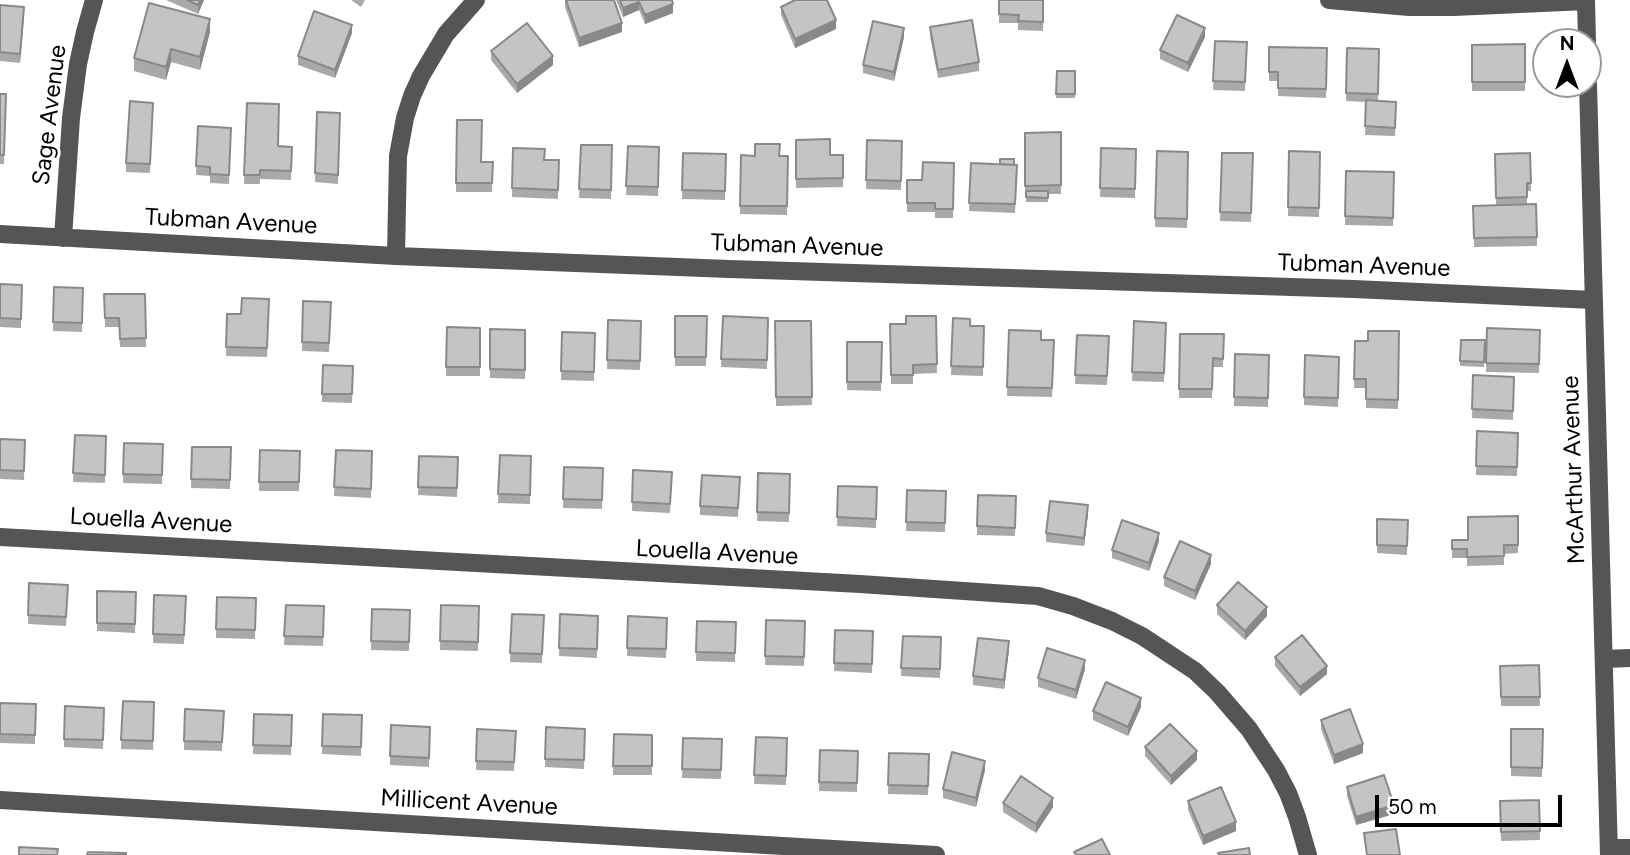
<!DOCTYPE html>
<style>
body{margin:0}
#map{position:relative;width:1630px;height:855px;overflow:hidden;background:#fff;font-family:Figtree,sans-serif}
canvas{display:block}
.north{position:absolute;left:1532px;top:28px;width:70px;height:70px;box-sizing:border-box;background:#fff;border:2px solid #999;border-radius:50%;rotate:0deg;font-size:19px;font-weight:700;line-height:28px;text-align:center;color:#000}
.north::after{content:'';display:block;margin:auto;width:24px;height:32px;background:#000;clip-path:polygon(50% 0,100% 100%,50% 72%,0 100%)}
.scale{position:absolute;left:1375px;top:795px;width:187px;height:32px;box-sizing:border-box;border:4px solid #000;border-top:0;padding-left:9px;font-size:21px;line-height:24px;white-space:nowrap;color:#000;-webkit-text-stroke:5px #fff;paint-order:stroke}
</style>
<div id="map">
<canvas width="1630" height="855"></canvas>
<div class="north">N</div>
<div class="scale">50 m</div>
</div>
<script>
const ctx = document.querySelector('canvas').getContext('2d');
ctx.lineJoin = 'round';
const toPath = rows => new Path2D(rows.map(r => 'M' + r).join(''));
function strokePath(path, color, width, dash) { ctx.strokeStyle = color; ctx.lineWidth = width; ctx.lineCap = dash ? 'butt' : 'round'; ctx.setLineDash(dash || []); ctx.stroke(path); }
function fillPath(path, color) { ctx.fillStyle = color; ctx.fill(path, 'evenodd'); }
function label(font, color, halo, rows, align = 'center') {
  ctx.font = font + ' Figtree,sans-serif'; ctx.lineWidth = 6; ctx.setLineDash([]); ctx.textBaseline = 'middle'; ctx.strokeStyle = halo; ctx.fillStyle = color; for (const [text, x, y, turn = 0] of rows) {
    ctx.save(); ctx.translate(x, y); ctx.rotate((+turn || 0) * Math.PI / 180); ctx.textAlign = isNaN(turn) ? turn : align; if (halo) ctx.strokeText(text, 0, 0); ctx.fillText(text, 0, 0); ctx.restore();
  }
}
strokePath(toPath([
 [1329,0,1409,7,1454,7,1586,1],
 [1586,0,1587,42],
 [1588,84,1609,855],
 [0,234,396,256,729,269,1354,289,1593,300],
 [63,238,71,118,78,64,85,32,94,0],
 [396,256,398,156,405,118,412,96,421,76,446,34,476,0],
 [0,537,860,584,1038,596,1073,606,1112,621,1142,636,1195,671,1217,692,1249,729,1276,770,1288,793,1297,817,1308,855],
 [1604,659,1630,658],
 [0,800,936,855],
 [1609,848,1630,848]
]), '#555', 18);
fillPath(toPath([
 [166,0,204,0,198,14],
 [351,0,365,0,361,7],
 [565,0,614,0,622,32,579,47,565,7],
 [616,0,672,0,673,13,645,24,639,10,623,17],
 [999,0,1044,0,1043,31,1018,30,1018,23,999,23],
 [0,5,24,16,20,63,0,61],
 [781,7,836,29,795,48,781,15],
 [930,27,979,62,979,71,938,78,930,36],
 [210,32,200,70,171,62,166,80,134,71,134,58],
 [352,33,335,78,298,65,298,56],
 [904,37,894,81,863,73,863,65],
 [1205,37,1188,72,1160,59,1160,50],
 [1215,41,1247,42,1245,91,1213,90],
 [1525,44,1525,91,1472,91,1472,45],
 [1269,47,1327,48,1326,98,1278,96,1278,81,1269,81],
 [1347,48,1379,49,1378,101,1396,111,1395,136,1365,135,1366,102,1346,101],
 [491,51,553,65,517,93,491,60],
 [1057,71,1075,71,1075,98,1056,98],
 [0,94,6,94,4,164,0,164],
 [153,103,150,173,126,172,126,163],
 [247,103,278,146,292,147,291,180,260,179,260,184,244,184],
 [317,112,340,113,338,184,315,182],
 [457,120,482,162,493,162,492,192,456,192],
 [198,126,231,128,229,184,210,183,210,176,196,175],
 [1061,132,1061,194,1048,194,1048,202,1026,202,1026,194,1025,194,1025,133],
 [796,140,830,155,843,155,843,187,796,188],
 [867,140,902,141,901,190,866,189],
 [581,145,612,145,611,199,579,198],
 [628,146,659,147,658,196,626,195],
 [513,148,545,160,559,160,558,199,512,197],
 [1101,148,1136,149,1135,198,1100,197],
 [1157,151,1188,152,1187,228,1155,227],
 [1289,151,1320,152,1319,217,1288,216],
 [683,153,726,154,725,200,682,199],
 [1222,153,1253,153,1251,222,1220,221],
 [1530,153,1531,191,1527,191,1527,204,1537,237,1537,246,1474,247,1473,206,1496,205,1495,154],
 [741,155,788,156,787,215,740,214],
 [954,163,953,218,935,218,935,212,907,212,907,180,922,180],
 [971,163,1017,165,1015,213,969,211],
 [1346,171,1394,172,1393,226,1345,225],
 [0,284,22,285,21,328,0,327],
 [54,287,83,288,82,332,53,331],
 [104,294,145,294,146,347,120,347,119,327,105,327],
 [269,299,267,357,226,356,227,314,241,314],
 [303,301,331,302,329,352,302,351],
 [675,316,707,316,706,366,675,366],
 [723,316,768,318,767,369,721,367],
 [936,316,937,373,913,374,913,384,891,384,890,324,906,324],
 [953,318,970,326,984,326,983,376,951,375],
 [608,320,641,321,640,370,607,369],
 [775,321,811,321,812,405,776,406],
 [1134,321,1166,323,1164,382,1132,381],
 [447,327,480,328,480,376,446,376],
 [1487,328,1540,330,1539,373,1486,372],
 [490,329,525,330,525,379,490,378],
 [1009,330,1041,340,1054,340,1052,397,1007,396],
 [1399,331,1398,409,1366,408,1366,388,1354,388,1355,341,1368,341],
 [562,332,595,333,594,381,561,380],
 [1180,334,1224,334,1223,367,1213,367,1212,398,1179,398],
 [1077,335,1109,336,1107,385,1075,384],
 [1461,340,1485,340,1484,367,1460,366],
 [847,342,882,342,881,391,847,390],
 [1235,354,1269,355,1268,407,1234,406],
 [1339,357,1338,407,1304,405,1304,397],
 [353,366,352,403,322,402,322,394],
 [1473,375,1514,377,1513,420,1472,418],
 [1477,431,1518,433,1517,476,1476,475],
 [75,435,106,436,105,483,73,482],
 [0,439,25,440,24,480,0,479],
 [124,443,163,444,162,484,123,483],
 [192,447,231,447,230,489,191,488],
 [260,450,300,451,299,491,259,491],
 [336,450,372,451,371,498,334,496],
 [500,455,531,456,530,504,498,503],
 [419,456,458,457,457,497,418,495],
 [564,467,603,468,602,509,563,508],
 [633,470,672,472,670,513,632,511],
 [758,473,790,474,789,522,757,521],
 [740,477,738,517,700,515,700,506],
 [838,486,877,487,876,528,837,526],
 [907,490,946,491,945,532,906,531],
 [1016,496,1015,536,977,535,977,526],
 [1088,514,1084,546,1046,542,1046,533],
 [1518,516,1518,553,1504,554,1504,565,1467,566,1467,558,1452,558,1452,540,1468,540],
 [1377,519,1408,520,1407,555,1377,553],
 [1159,541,1149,571,1112,558,1112,550],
 [1211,564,1195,600,1164,586,1164,577],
 [29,583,68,585,66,626,28,624],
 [97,591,136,592,135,633,97,631],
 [154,595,186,596,184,644,153,643],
 [217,597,256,598,255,639,216,638],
 [286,605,324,606,323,646,284,645],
 [441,605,479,606,478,651,440,650],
 [1217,605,1267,616,1245,640,1217,614],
 [372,609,410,610,409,651,371,650],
 [512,614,544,615,542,663,510,662],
 [560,614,598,616,597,658,559,656],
 [628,616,667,618,666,658,627,656],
 [766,620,805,621,804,666,765,665],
 [697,621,736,622,735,662,696,661],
 [835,630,873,631,872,673,834,671],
 [903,636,941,637,940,678,901,676],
 [1009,650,1004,689,973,685,973,676],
 [1275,657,1327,674,1300,696,1275,666],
 [1539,665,1540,706,1501,706,1500,666],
 [1085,669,1076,699,1038,687,1038,678],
 [123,701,154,702,153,750,121,749],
 [0,703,36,704,35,744,0,743],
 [1141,707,1128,736,1093,720,1093,711],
 [104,708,103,749,64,747,64,739],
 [185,709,224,711,222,751,184,750],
 [254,714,292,715,291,755,253,754],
 [323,714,362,715,361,756,322,754],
 [1321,720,1363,753,1334,764,1321,729],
 [391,725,430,727,429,767,390,765],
 [546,727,585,729,584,769,545,767],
 [477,729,516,731,514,771,476,770],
 [1511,729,1543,729,1542,777,1511,776],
 [614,734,652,735,652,775,613,775],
 [756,737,787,738,786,785,754,784],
 [683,738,722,739,721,779,682,778],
 [1145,747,1197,760,1171,785,1145,756],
 [820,750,858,751,857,792,819,791],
 [889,753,929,754,928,795,888,794],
 [985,770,976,807,943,798,943,789],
 [1347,787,1394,814,1356,825,1347,796],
 [1539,800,1540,840,1501,841,1500,801],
 [1188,801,1236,831,1203,845,1188,810],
 [1003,803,1053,807,1036,833,1003,812]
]), '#a9a9a9');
fillPath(toPath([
 [200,0,204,0,198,14,198,5],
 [639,2,639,10,623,17,623,8],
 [673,4,673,13,645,24,645,15],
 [24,7,24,16,20,63,20,54],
 [210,19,210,32,200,70,200,57],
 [836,20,836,29,795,48,795,39],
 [622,23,622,32,579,47,579,38],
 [352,25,352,33,335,78,335,70],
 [904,28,904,37,894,81,894,72],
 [1205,28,1205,37,1188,72,1188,63],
 [171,49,171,62,166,80,166,67],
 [553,56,553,65,517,93,517,84],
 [1088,505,1088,514,1084,546,1084,538],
 [1159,533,1159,541,1149,571,1149,563],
 [1211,555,1211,564,1195,600,1195,591],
 [1267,607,1267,616,1245,640,1245,631],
 [1009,641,1009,650,1004,689,1004,680],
 [1085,660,1085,669,1076,699,1076,690],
 [1327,666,1327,674,1300,696,1300,687],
 [1141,698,1141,707,1128,736,1128,727],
 [1363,744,1363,753,1334,764,1334,755],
 [1197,751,1197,760,1171,785,1171,776],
 [985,761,985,770,976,807,976,798],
 [1053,798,1053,807,1036,833,1036,824],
 [1394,805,1394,814,1356,825,1356,817],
 [1236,822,1236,831,1203,845,1203,836]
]), '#898989');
const building = toPath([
 [187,0,200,0,198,5,187,0],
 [566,0,614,0,622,23,579,38,566,0],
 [620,0,672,0,673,4,645,15,639,2,623,8,620,0],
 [795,0,827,0,836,20,795,39,781,7,795,0],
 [999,0,1043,0,1043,22,1018,21,1019,15,999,14,999,0],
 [149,3,210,19,200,57,171,49,166,67,134,58,149,3],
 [0,5,24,7,20,54,0,52,0,5],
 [314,11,352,25,335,70,298,56,314,11],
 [1177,15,1205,28,1188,63,1160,50,1177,15],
 [972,20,979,62,938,70,930,27,972,20],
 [873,21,904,28,894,72,863,65,873,21],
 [527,23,553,56,517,84,491,51,527,23],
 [1215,41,1247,42,1245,82,1213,81,1215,41],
 [1525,44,1525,82,1472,82,1472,45,1525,44],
 [1269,47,1327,48,1326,89,1278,88,1278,72,1269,72,1269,47],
 [1347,48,1379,49,1378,94,1346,93,1347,48],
 [1057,71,1075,71,1075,94,1056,94,1057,71],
 [0,94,6,94,4,155,0,155,0,94],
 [1366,100,1396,102,1395,128,1365,126,1366,100],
 [130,101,153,103,150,164,126,163,130,101],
 [247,103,279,104,278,146,292,147,291,171,260,170,260,175,244,175,247,103],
 [317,112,340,113,338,175,315,173,317,112],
 [457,120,482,120,481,162,493,162,492,183,456,183,457,120],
 [198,126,231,128,229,175,210,174,210,167,196,166,198,126],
 [1061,132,1061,185,1025,186,1025,133,1061,132],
 [830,139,830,155,843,155,843,178,796,179,796,140,830,139],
 [867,140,902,141,901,181,866,180,867,140],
 [755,144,780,144,779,156,788,156,787,206,740,206,741,155,755,156,755,144],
 [581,145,612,145,611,190,579,189,581,145],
 [628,146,659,147,658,187,626,186,628,146],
 [513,148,545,149,544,160,559,160,558,190,512,188,513,148],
 [1101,148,1136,149,1135,189,1100,188,1101,148],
 [1157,151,1188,152,1187,219,1155,218,1157,151],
 [1289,151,1320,152,1319,208,1288,207,1289,151],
 [683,153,726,154,725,191,682,190,683,153],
 [1222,153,1253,153,1251,213,1220,212,1222,153],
 [1530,153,1531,183,1527,183,1527,197,1496,198,1495,154,1530,153],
 [1000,159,1014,159,1014,165,1000,164,1000,159],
 [923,162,954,163,953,209,935,209,935,203,907,203,907,180,922,180,923,162],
 [971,163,1017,165,1015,204,969,203,971,163],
 [1346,171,1394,172,1393,218,1345,216,1346,171],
 [1026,191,1048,191,1048,198,1026,197,1026,191],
 [1536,204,1537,237,1474,238,1473,206,1536,204],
 [0,284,22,285,21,319,0,318,0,284],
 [54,287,83,288,82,323,53,322,54,287],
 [104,294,145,294,146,338,120,339,119,318,105,318,104,294],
 [242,298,269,299,267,348,226,347,227,314,241,314,242,298],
 [303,301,331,302,329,343,302,342,303,301],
 [675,316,707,316,706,357,675,357,675,316],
 [723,316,768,318,767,360,721,359,723,316],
 [906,316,936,316,937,364,913,365,913,375,891,375,890,324,906,324,906,316],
 [953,318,970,319,970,326,984,326,983,367,951,366,953,318],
 [608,320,641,321,640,361,607,360,608,320],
 [775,321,811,321,812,397,776,397,775,321],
 [1134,321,1166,323,1164,373,1132,372,1134,321],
 [447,327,480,328,480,367,446,367,447,327],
 [1487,328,1540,330,1539,364,1486,363,1487,328],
 [490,329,525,330,525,370,490,369,490,329],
 [1009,330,1041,331,1041,340,1054,340,1052,388,1007,387,1009,330],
 [1368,331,1399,331,1398,400,1366,399,1366,379,1354,379,1355,341,1368,341,1368,331],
 [562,332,595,333,594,372,561,371,562,332],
 [1180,334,1224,334,1223,359,1213,358,1212,389,1179,389,1180,334],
 [1077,335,1109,336,1107,376,1075,375,1077,335],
 [1461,340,1485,340,1484,362,1460,361,1461,340],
 [847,342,882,342,881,382,847,382,847,342],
 [1235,354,1269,355,1268,398,1234,397,1235,354],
 [1305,355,1339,357,1338,398,1304,397,1305,355],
 [323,365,353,366,352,394,322,394,323,365],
 [1473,375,1514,377,1513,411,1472,409,1473,375],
 [1477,431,1518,433,1517,467,1476,466,1477,431],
 [75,435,106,436,105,475,73,473,75,435],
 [0,439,25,440,24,471,0,470,0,439],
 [124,443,163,444,162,475,123,474,124,443],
 [192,447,231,447,230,480,191,479,192,447],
 [260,450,300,451,299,482,259,482,260,450],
 [336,450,372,451,371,489,334,487,336,450],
 [500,455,531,456,530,495,498,494,500,455],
 [419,456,458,457,457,488,418,487,419,456],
 [564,467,603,468,602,500,563,499,564,467],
 [633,470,672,472,670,504,632,502,633,470],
 [758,473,790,474,789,513,757,512,758,473],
 [702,475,740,477,738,508,700,506,702,475],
 [838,486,877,487,876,519,837,517,838,486],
 [907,490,946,491,945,523,906,522,907,490],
 [978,495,1016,496,1015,528,977,526,978,495],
 [1050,501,1088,505,1084,538,1046,533,1050,501],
 [1518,516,1518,545,1504,545,1504,556,1467,557,1467,549,1452,549,1452,540,1468,540,1468,517,1518,516],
 [1377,519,1408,520,1407,546,1377,545,1377,519],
 [1122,520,1159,533,1149,563,1112,550,1122,520],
 [1180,541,1211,555,1195,591,1164,577,1180,541],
 [1238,582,1267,607,1245,631,1217,605,1238,582],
 [29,583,68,585,66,617,28,615,29,583],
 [97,591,136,592,135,624,97,623,97,591],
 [154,595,186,596,184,635,153,634,154,595],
 [217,597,256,598,255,630,216,629,217,597],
 [286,605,324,606,323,637,284,636,286,605],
 [441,605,479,606,478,642,440,641,441,605],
 [372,609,410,610,409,642,371,641,372,609],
 [512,614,544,615,542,654,510,653,512,614],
 [560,614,598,616,597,649,559,648,560,614],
 [628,616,667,618,666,649,627,648,628,616],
 [766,620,805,621,804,657,765,656,766,620],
 [697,621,736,622,735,653,696,652,697,621],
 [835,630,873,631,872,664,834,663,835,630],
 [1302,635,1327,666,1300,687,1275,657,1302,635],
 [903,636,941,637,940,669,901,668,903,636],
 [978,638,1009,641,1004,680,973,676,978,638],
 [1047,648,1085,660,1076,690,1038,678,1047,648],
 [1539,665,1540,697,1501,697,1500,666,1539,665],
 [1106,682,1141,698,1128,727,1093,711,1106,682],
 [123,701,154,702,153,741,121,740,123,701],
 [0,703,36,704,35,735,0,734,0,703],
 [65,706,104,708,103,740,64,739,65,706],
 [185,709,224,711,222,742,184,741,185,709],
 [1350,709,1363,744,1334,755,1321,720,1350,709],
 [254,714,292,715,291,746,253,745,254,714],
 [323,714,362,715,361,747,322,746,323,714],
 [1170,724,1197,751,1171,776,1145,747,1170,724],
 [391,725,430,727,429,758,390,756,391,725],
 [546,727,585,729,584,760,545,759,546,727],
 [477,729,516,731,514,762,476,761,477,729],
 [1511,729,1543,729,1542,768,1511,767,1511,729],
 [614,734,652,735,652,766,613,766,614,734],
 [756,737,787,738,786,776,754,775,756,737],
 [683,738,722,739,721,770,682,769,683,738],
 [820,750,858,751,857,783,819,782,820,750],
 [952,752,985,761,976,798,943,789,952,752],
 [889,753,929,754,928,786,888,785,889,753],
 [1384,775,1394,805,1356,817,1347,787,1384,775],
 [1021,776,1053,798,1036,824,1003,803,1021,776],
 [1221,787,1236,822,1203,836,1188,801,1221,787],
 [1539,800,1540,831,1501,832,1500,801,1539,800],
 [1396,829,1400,855,1367,855,1364,833,1396,829],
 [1102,839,1110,855,1076,855,1074,852,1102,839],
 [19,847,58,849,57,855,19,855,19,847],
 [1249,848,1250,855,1219,855,1218,853,1249,848],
 [88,852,126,853,126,855,87,855,88,852]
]);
fillPath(building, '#c4c4c4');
strokePath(building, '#898989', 2);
label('24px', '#000', '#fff', [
 ["Sage Avenue",50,115,-83],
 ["Tubman Avenue",231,222,3],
 ["Tubman Avenue",797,246,2],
 ["Tubman Avenue",1364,266,2],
 ["McArthur Avenue",1574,470,-92],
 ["Louella Avenue",151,521,3],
 ["Louella Avenue",717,553,3],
 ["Millicent Avenue",469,803,3]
]);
</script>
